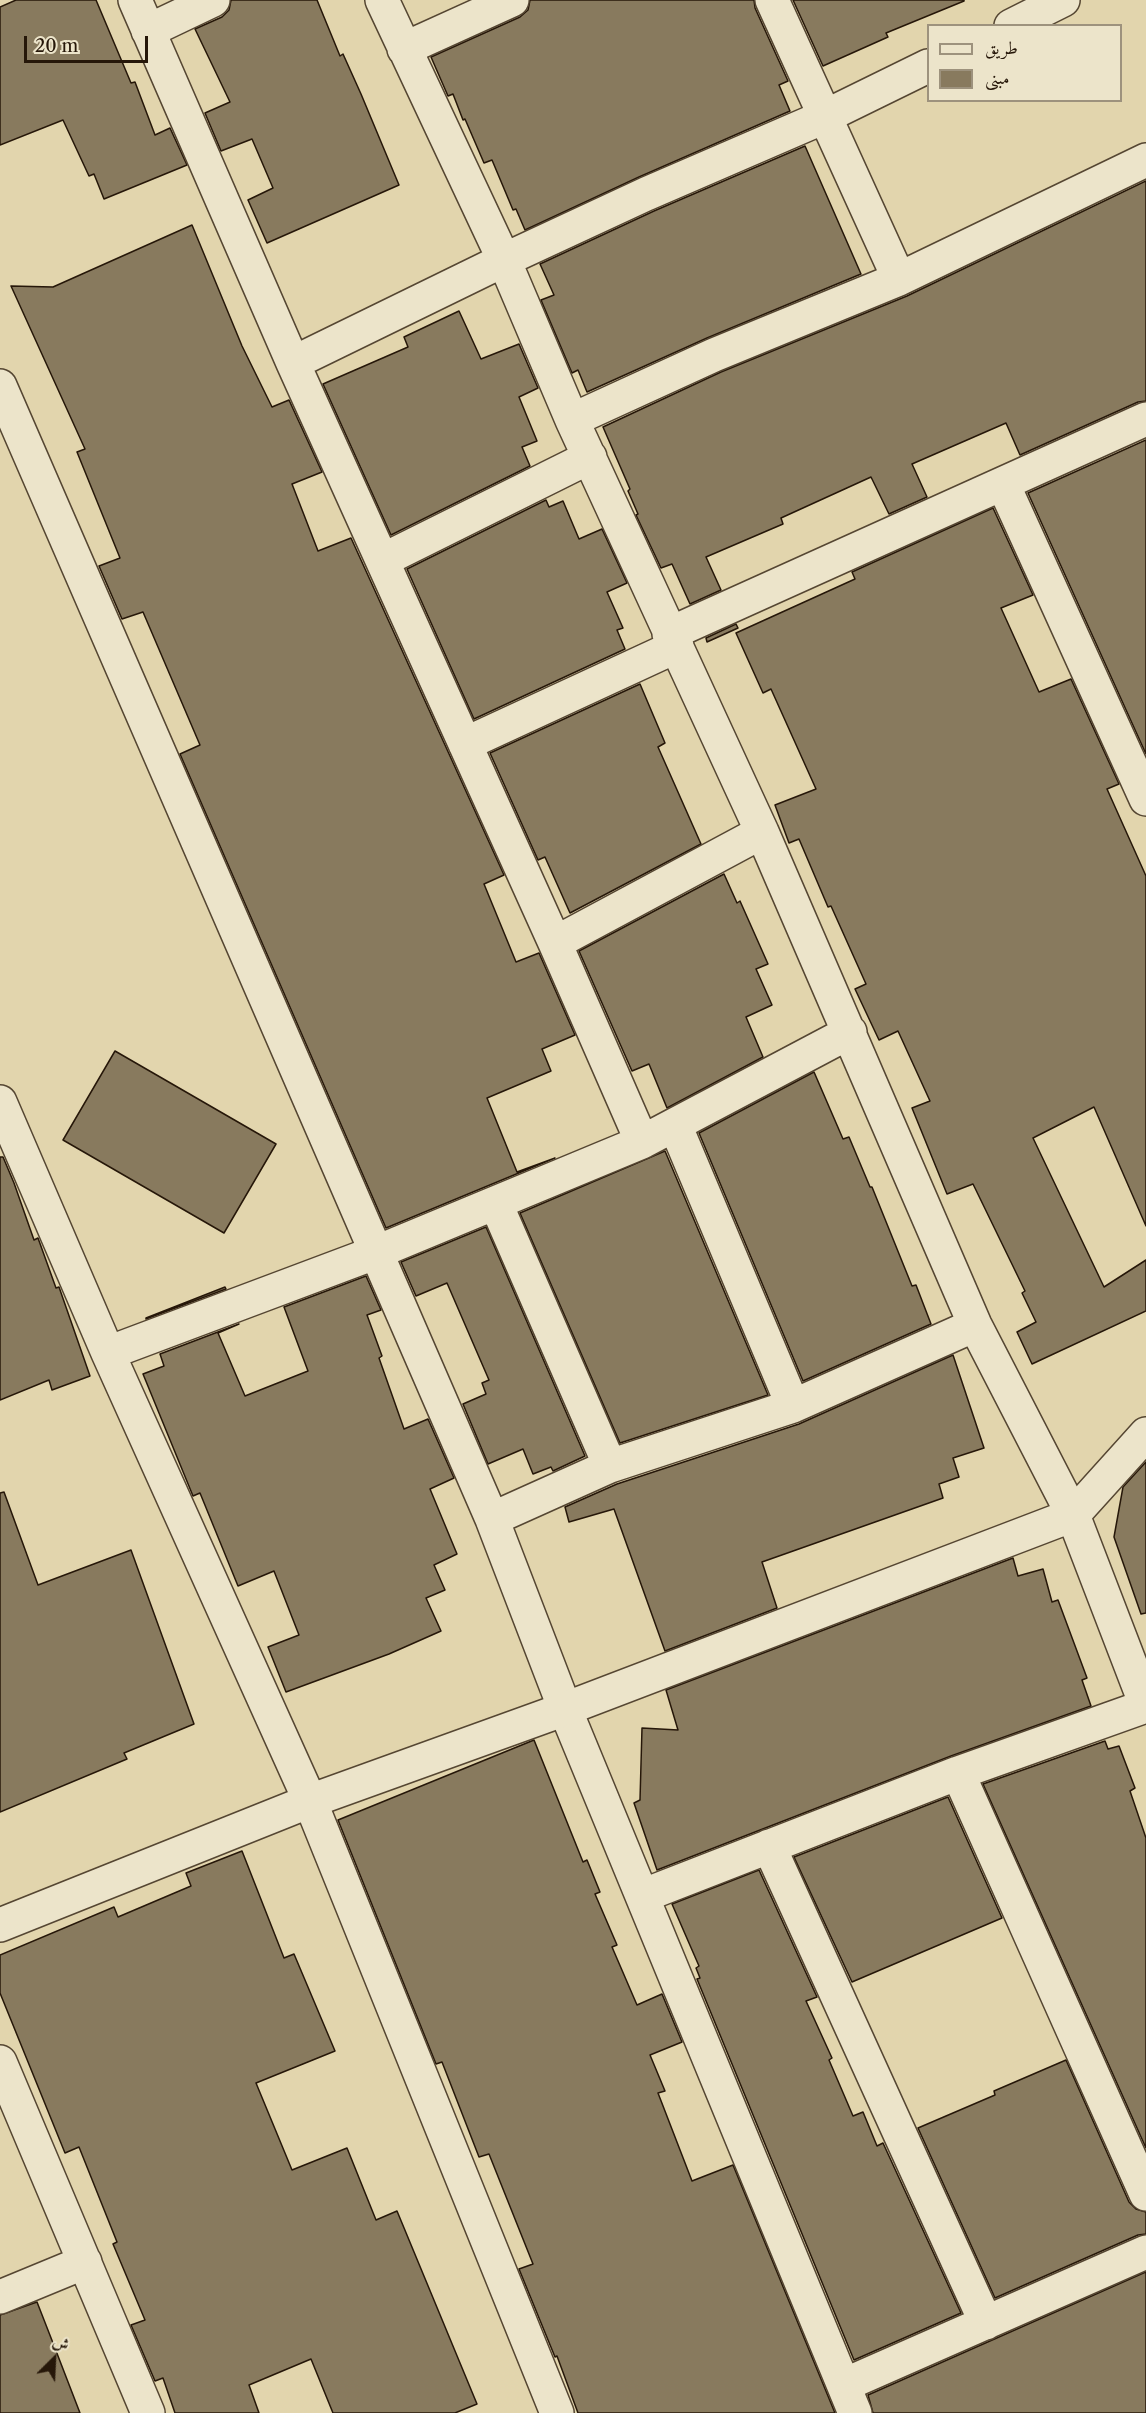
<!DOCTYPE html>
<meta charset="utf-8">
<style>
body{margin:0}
#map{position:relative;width:1146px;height:2413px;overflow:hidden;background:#e2d5ad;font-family:"Libre Caslon Text",Amiri,serif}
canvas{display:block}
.legend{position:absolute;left:927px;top:24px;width:195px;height:78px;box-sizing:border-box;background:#ece4ca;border:2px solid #9d927d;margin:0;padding:8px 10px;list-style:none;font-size:18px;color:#261709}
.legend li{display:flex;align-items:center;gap:12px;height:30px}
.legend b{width:30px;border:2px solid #9d927d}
.north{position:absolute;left:24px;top:2329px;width:60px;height:60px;-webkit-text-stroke:4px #ece4ca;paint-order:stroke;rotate:24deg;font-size:16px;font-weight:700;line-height:24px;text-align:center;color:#261709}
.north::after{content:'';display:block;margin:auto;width:21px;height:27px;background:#261709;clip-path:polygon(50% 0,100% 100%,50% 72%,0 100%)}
.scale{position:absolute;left:24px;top:36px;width:124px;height:27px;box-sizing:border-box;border:3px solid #261709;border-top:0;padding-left:8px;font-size:18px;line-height:21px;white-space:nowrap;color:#261709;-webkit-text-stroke:4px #ece4ca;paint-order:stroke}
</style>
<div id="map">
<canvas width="1146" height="2413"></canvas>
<ul class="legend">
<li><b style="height:8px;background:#ece4ca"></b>طريق</li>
<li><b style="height:16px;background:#887a5e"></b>مبنى</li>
</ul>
<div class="north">ش</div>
<div class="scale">20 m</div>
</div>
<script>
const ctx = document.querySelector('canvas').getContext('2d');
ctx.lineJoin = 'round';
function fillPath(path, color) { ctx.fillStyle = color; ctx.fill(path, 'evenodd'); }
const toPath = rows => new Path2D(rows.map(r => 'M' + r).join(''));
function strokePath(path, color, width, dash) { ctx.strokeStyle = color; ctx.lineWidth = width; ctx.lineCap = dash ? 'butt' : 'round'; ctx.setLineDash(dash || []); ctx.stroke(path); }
const building = toPath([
 [16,0,96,0,131,83,135,82,155,135,170,128,187,165,104,199,94,174,89,176,63,120,0,145,0,7,16,0],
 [231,0,317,0,340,56,343,54,361,94,399,185,267,243,248,200,273,188,252,139,221,151,205,113,230,102,195,29,222,17,229,10,231,0],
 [530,0,754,0,755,8,788,81,779,85,790,111,639,177,525,230,516,209,513,210,492,160,484,163,465,119,463,120,453,94,448,96,431,57,520,17,528,10,530,0],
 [793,0,964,0,964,1,886,33,888,37,823,66,793,0],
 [805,146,861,274,707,338,587,392,578,370,572,373,541,300,554,295,540,264,654,211,805,146],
 [1146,181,1146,401,1138,402,1020,455,1006,423,912,464,927,497,889,514,871,477,781,518,783,524,706,557,721,590,690,604,672,564,661,568,636,515,638,514,628,491,630,489,603,427,721,372,907,296,1146,181],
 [192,225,242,346,272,407,289,400,322,472,292,484,318,551,351,538,504,875,484,884,516,962,539,953,575,1035,542,1049,551,1071,487,1098,517,1172,555,1158,386,1228,180,754,200,745,143,612,122,619,99,566,120,558,77,452,85,449,11,286,53,287,192,225],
 [459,311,481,359,519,344,538,388,519,397,537,441,522,447,530,466,391,535,323,384,408,347,404,337,459,311],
 [1146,440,1146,754,1028,493,1146,440],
 [546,500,549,507,563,501,579,539,602,529,627,583,607,592,623,628,617,630,625,649,474,719,407,569,546,500],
 [993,508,1033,595,1001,608,1039,692,1071,679,1119,784,1107,789,1146,876,1146,1226,1094,1107,1033,1138,1104,1287,1146,1260,1146,1311,1032,1364,1017,1332,1036,1322,1022,1293,1025,1291,973,1184,947,1194,912,1108,930,1101,898,1031,879,1040,855,989,866,984,831,906,828,907,799,839,789,843,775,805,816,789,771,689,763,693,736,633,855,579,852,572,993,508],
 [736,624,738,628,707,642,706,638,736,624],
 [640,684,665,743,658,747,701,844,570,913,545,857,538,860,490,753,640,684],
 [724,874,737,903,740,901,768,964,756,969,772,1005,746,1017,763,1057,667,1108,649,1064,632,1071,579,951,724,874],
 [115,1051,276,1144,224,1233,63,1140,115,1051],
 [814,1072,843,1139,849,1137,870,1187,872,1187,912,1286,916,1285,931,1324,803,1381,699,1133,814,1072],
 [665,1151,768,1395,620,1443,520,1213,665,1151],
 [0,1157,3,1157,14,1183,34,1240,38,1238,56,1288,59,1287,90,1376,52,1390,49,1380,0,1400,0,1157],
 [486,1227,585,1456,553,1471,551,1467,533,1474,523,1449,488,1464,463,1404,486,1394,482,1383,489,1380,447,1283,416,1296,401,1262,486,1227],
 [366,1276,381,1310,367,1315,382,1356,379,1358,404,1429,428,1419,454,1478,430,1489,457,1554,434,1565,445,1590,426,1598,441,1631,389,1654,286,1692,268,1647,299,1635,274,1571,238,1586,200,1493,193,1496,143,1374,164,1366,160,1354,239,1324,218,1333,245,1396,308,1371,284,1307,366,1276],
 [225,1287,226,1289,146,1319,146,1318,225,1287],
 [953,1355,984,1448,953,1458,959,1477,939,1484,943,1498,762,1562,777,1608,665,1651,614,1509,569,1522,565,1507,617,1484,799,1424,953,1355],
 [1146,1462,1146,1613,1141,1614,1114,1537,1123,1487,1146,1462],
 [4,1492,38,1585,131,1550,194,1724,124,1753,127,1759,0,1812,0,1493,4,1492],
 [1013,1558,1018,1576,1043,1569,1052,1602,1058,1600,1087,1678,1082,1680,1091,1706,951,1756,657,1870,634,1803,640,1800,642,1728,678,1730,666,1690,1013,1558],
 [534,1740,583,1862,587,1860,600,1892,595,1894,617,1945,612,1947,637,2005,662,1994,682,2042,650,2055,665,2091,658,2093,692,2181,733,2165,835,2413,578,2413,557,2356,555,2357,519,2269,533,2264,489,2154,479,2157,442,2062,436,2064,338,1820,534,1740],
 [1105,1741,1108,1749,1119,1746,1135,1788,1130,1791,1146,1838,1146,2148,983,1784,1105,1741],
 [948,1797,1002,1918,852,1982,794,1857,948,1797],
 [242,1851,284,1958,294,1954,335,2051,256,2083,292,2170,347,2148,376,2220,397,2211,477,2404,455,2413,333,2413,311,2359,249,2385,259,2413,175,2413,163,2378,155,2381,131,2325,145,2320,113,2244,117,2242,79,2147,65,2153,0,1993,0,1955,114,1907,118,1917,191,1886,186,1873,242,1851],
 [759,1870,817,1997,806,2001,832,2058,829,2060,853,2116,863,2112,877,2146,883,2143,961,2313,854,2360,697,1979,700,1978,696,1968,699,1966,672,1904,759,1870],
 [1066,2060,1129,2202,1136,2209,1146,2212,1146,2234,1138,2235,995,2298,918,2128,995,2095,994,2091,1066,2060],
 [1146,2272,1146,2413,873,2413,868,2395,1146,2272],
 [37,2302,53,2343,80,2413,0,2413,0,2315,37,2302]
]);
fillPath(building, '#887a5e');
strokePath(building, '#261709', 1.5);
const minor = toPath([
 [135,0,293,363,555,943,642,1142],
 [382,0,504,260,572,420,762,832,975,1325,1073,1515],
 [772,0,899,279],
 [1011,26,1063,0],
 [148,31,213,0],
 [404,49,512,0],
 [293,363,504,260,646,194,824,117,928,66],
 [0,386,492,1519,565,1709,855,2413],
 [572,420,714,355,899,279,1146,160],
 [1003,484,1146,799],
 [383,560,590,457],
 [669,634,1146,419],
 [465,744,677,646],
 [555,943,762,832],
 [0,1102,108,1353,310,1801,557,2413],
 [675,1125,793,1406],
 [496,1204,610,1466],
 [108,1353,377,1252,642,1142,850,1032],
 [492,1519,610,1466,793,1406,975,1325],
 [958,1773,1146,2194],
 [769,1846,986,2323],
 [642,1896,958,1773,1146,1706],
 [0,2062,148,2413],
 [0,2297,85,2262],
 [844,2385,1146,2252]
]);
const tertiary = toPath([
 [1073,1515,1146,1705],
 [0,1925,310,1801,565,1709,1073,1515,1146,1434]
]);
strokePath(minor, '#554632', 36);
strokePath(tertiary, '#554632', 36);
strokePath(minor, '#ece4ca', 33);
strokePath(tertiary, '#ece4ca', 33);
</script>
